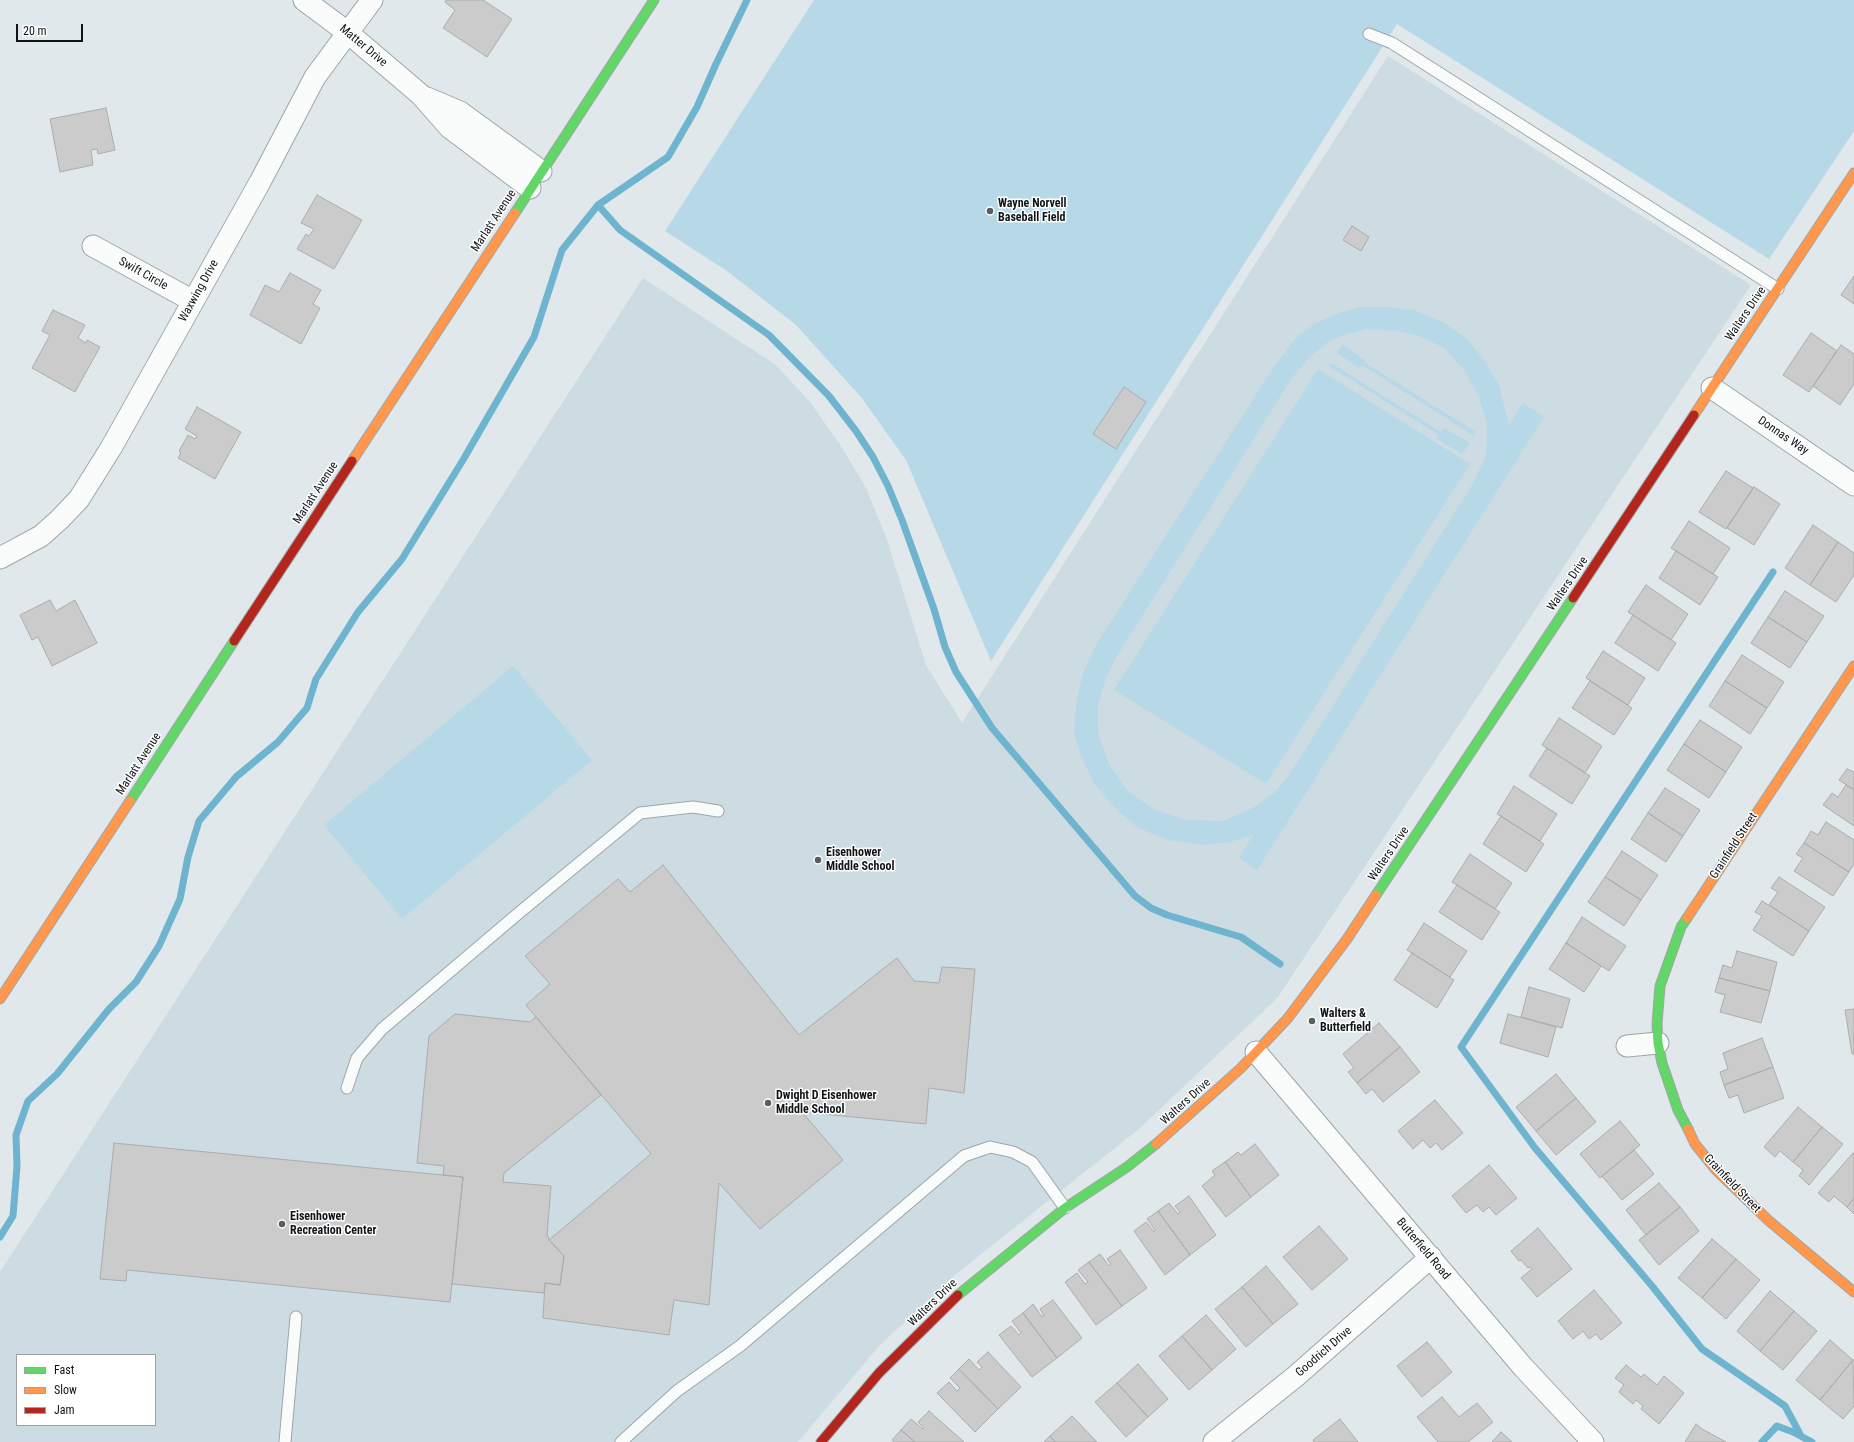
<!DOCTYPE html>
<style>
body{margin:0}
#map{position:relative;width:1854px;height:1442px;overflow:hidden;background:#e0e8eb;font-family:"Roboto Condensed",sans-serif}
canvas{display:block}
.legend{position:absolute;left:16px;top:1354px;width:140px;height:72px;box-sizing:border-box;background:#fff;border:1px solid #9fa1a2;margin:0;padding:5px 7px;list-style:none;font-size:12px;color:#101417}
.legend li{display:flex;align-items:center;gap:8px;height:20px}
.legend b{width:20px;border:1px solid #9fa1a2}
.scale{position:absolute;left:16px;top:24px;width:67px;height:18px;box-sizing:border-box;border:2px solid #101417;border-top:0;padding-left:5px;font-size:12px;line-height:14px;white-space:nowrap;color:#101417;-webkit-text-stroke:3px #fff;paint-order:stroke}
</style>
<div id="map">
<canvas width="1854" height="1442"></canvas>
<ul class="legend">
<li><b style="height:5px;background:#63d668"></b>Fast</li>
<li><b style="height:5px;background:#ff974d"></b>Slow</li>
<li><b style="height:5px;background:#b3261e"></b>Jam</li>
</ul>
<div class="scale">20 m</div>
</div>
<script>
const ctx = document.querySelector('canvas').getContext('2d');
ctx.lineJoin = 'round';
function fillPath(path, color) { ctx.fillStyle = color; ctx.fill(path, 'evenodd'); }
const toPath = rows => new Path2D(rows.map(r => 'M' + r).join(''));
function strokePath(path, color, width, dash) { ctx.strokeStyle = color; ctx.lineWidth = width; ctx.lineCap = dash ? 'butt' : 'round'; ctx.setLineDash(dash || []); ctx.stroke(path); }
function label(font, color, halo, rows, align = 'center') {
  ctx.font = font + ' "Roboto Condensed",sans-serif'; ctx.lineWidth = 3; ctx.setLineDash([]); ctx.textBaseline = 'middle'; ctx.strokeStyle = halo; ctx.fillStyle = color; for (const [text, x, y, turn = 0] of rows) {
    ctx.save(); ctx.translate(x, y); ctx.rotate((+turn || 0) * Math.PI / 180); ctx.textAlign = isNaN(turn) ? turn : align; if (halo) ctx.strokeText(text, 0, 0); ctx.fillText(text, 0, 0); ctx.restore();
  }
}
fillPath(toPath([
 [1388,56,1751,285,1278,997,1270,1005,1139,1129,956,1274,879,1346,798,1442,0,1442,0,1272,643,278,776,365,810,402,841,446,866,488,887,540,926,665,962,723],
 [17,1355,155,1355,155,1425,17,1425]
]), '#ccdce2');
fillPath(toPath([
 [814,0,1854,0,1854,131,1769,259,1397,24,991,661,906,460,861,397,796,325,727,271,665,231],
 [1362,307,1389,307,1414,310,1443,322,1467,339,1484,360,1499,385,1509,425,1523,403,1544,417,1257,870,1239,858,1253,835,1230,842,1202,845,1168,840,1138,828,1113,806,1094,783,1082,758,1074,734,1076,705,1082,676,1096,645,1275,365,1295,339,1314,324,1338,313],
 [1367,329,1396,331,1417,335,1444,348,1464,370,1478,395,1487,423,1486,455,1474,482,1288,777,1274,793,1254,807,1223,821,1186,820,1153,809,1127,790,1109,764,1098,733,1098,705,1106,678,1117,656,1292,378,1308,359,1325,344,1343,335],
 [1342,344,1365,360,1364,362,1476,432,1474,436,1362,365,1359,368,1337,353],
 [1331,363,1441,432,1444,428,1470,443,1462,454,1437,439,1439,435,1329,366],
 [1318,369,1470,464,1266,784,1114,690],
 [513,666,592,760,402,919,324,825]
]), '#b7d9e7');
strokePath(toPath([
 [598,205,620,230,769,335,829,396,856,431,873,457,888,486,902,520,934,609,945,647,956,672,992,728,1135,896,1151,908,1167,915,1241,937,1280,964],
 [1773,572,1461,1047,1535,1148,1652,1286,1702,1349,1785,1406,1801,1436],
 [0,1237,13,1216,17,1166,16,1135,28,1101,57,1074,109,1009,136,982,159,946,180,899,188,857,199,821,236,777,278,742,307,708,316,679,358,612,402,559,463,460,534,337,562,250,598,205,668,157,697,107,716,64,747,0],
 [1762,1442,1777,1426,1793,1432,1812,1442]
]), '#6fb4ce', 7);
const building = toPath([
 [446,0,483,0,512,19,487,57,443,28,455,10,445,2,446,0],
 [106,108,115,150,98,154,97,149,91,150,93,165,60,172,50,119,106,108],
 [317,195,362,220,334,269,297,249,306,234,309,236,314,229,301,223,317,195],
 [1352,226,1369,237,1361,251,1343,240,1352,226],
 [290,273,321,290,313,304,320,308,301,344,250,315,265,285,279,292,290,273],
 [1854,276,1854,304,1841,295,1854,276],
 [53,310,85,325,78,338,86,343,87,340,100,347,75,392,32,368,50,335,42,331,53,310],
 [1811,333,1837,351,1809,392,1783,375,1811,333],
 [1841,345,1854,354,1854,384,1840,405,1813,386,1841,345],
 [1124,387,1146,402,1116,449,1093,434,1124,387],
 [197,407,241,432,215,479,178,458,181,452,179,451,188,435,195,439,197,436,185,429,197,407],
 [1726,471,1753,488,1726,529,1699,512,1726,471],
 [1754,487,1780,504,1754,545,1727,528,1754,487],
 [1689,521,1730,548,1713,574,1671,548,1689,521],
 [1813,525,1838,542,1810,585,1785,568,1813,525],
 [1838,542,1854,553,1854,575,1836,602,1810,585,1838,542],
 [1676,551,1718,577,1700,605,1659,578,1676,551],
 [1646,585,1688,614,1671,640,1628,612,1646,585],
 [1785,591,1824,616,1807,642,1768,617,1785,591],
 [50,600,56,611,75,600,97,643,52,666,38,637,32,640,20,615,50,600],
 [1633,615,1676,643,1658,671,1615,643,1633,615],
 [1768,617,1807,642,1790,668,1751,643,1768,617],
 [1603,651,1645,678,1628,705,1586,678,1603,651],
 [1742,655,1784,682,1767,708,1725,681,1742,655],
 [1590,681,1632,708,1614,735,1572,708,1590,681],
 [1725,681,1767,708,1750,734,1709,706,1725,681],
 [1559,718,1602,746,1585,773,1542,745,1559,718],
 [1700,720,1742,747,1726,772,1684,744,1700,720],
 [1684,744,1726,772,1709,798,1667,770,1684,744],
 [1547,748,1590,776,1572,804,1529,776,1547,748],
 [1847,769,1854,772,1854,790,1839,780,1847,769],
 [1846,785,1854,790,1854,826,1823,805,1832,793,1838,797,1846,785],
 [1514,786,1557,814,1540,841,1497,814,1514,786],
 [1665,788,1700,810,1683,836,1648,813,1665,788],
 [1648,813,1683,836,1666,862,1631,839,1648,813],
 [1501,816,1544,844,1526,872,1483,844,1501,816],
 [1826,822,1854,840,1854,864,1849,872,1804,843,1811,831,1818,835,1826,822],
 [1804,843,1849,872,1833,896,1794,871,1803,858,1796,854,1804,843],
 [1622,851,1658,875,1641,900,1605,877,1622,851],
 [1470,854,1512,883,1495,909,1452,882,1470,854],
 [663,865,799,1035,897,958,914,981,939,983,942,967,975,969,964,1093,929,1088,926,1124,802,1112,843,1160,760,1229,719,1183,709,1305,674,1300,669,1335,543,1318,545,1283,560,1285,564,1256,549,1240,651,1154,526,1005,550,984,525,956,618,879,630,892,663,865],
 [1605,877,1641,900,1624,926,1588,902,1605,877],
 [1779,877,1825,907,1809,931,1769,905,1778,892,1771,888,1779,877],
 [1457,885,1500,912,1482,940,1439,912,1457,885],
 [1762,901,1809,931,1793,956,1753,930,1762,916,1755,912,1762,901],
 [1582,917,1626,946,1609,971,1566,943,1582,917],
 [1424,923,1467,951,1450,977,1407,950,1424,923],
 [1566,943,1601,966,1584,992,1549,969,1566,943],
 [1737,951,1777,962,1770,991,1719,978,1723,965,1732,968,1737,951],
 [1412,953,1454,980,1437,1008,1394,980,1412,953],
 [1719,978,1770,991,1761,1023,1720,1012,1725,995,1715,992,1719,978],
 [1529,987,1570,999,1562,1028,1521,1017,1529,987],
 [1854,1009,1854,1054,1852,1054,1845,1010,1854,1009],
 [455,1014,530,1022,536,1017,601,1095,504,1173,503,1182,551,1186,547,1234,549,1240,564,1256,560,1285,545,1283,544,1293,452,1284,463,1177,443,1175,444,1166,417,1163,429,1036,455,1014],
 [1508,1014,1556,1027,1548,1057,1500,1043,1508,1014],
 [1379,1023,1400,1047,1357,1083,1348,1072,1354,1068,1343,1054,1379,1023],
 [1762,1038,1773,1067,1724,1085,1720,1072,1728,1069,1723,1053,1762,1038],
 [1400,1047,1420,1072,1383,1102,1372,1089,1366,1094,1357,1083,1400,1047],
 [1773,1067,1784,1098,1744,1113,1738,1095,1729,1098,1724,1085,1773,1067],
 [1556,1074,1576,1098,1536,1131,1516,1107,1556,1074],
 [1576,1098,1596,1122,1556,1155,1536,1131,1576,1098],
 [1435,1100,1463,1133,1442,1150,1436,1143,1430,1148,1423,1140,1413,1149,1398,1131,1435,1100],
 [1798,1107,1822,1127,1793,1162,1780,1151,1775,1157,1764,1147,1798,1107],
 [1620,1121,1640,1145,1600,1178,1580,1154,1620,1121],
 [1822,1127,1843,1144,1809,1185,1799,1176,1803,1170,1793,1162,1822,1127],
 [114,1143,463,1177,450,1302,127,1270,126,1281,100,1279,114,1143],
 [1255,1144,1279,1175,1251,1197,1225,1162,1238,1152,1241,1155,1255,1144],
 [1634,1150,1654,1174,1622,1200,1602,1176,1634,1150],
 [1853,1153,1854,1155,1854,1198,1847,1207,1834,1196,1829,1202,1818,1193,1853,1153],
 [1225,1162,1251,1197,1226,1217,1202,1186,1215,1175,1212,1171,1225,1162],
 [1489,1165,1517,1198,1496,1215,1489,1207,1483,1212,1477,1205,1466,1213,1452,1196,1489,1165],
 [1659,1183,1680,1207,1646,1235,1626,1210,1659,1183],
 [1189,1196,1216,1235,1190,1255,1158,1211,1169,1203,1178,1214,1180,1212,1175,1206,1189,1196],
 [1854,1198,1854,1214,1847,1207,1854,1198],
 [1680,1207,1699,1231,1659,1265,1639,1240,1680,1207],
 [1158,1211,1190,1255,1165,1275,1134,1231,1146,1222,1154,1232,1155,1230,1147,1219,1158,1211],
 [1319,1226,1348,1259,1312,1290,1283,1257,1319,1226],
 [1538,1228,1572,1269,1537,1297,1521,1278,1532,1269,1530,1267,1528,1268,1521,1260,1519,1261,1511,1251,1538,1228],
 [1712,1239,1736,1259,1702,1298,1678,1278,1712,1239],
 [1120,1250,1147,1288,1122,1306,1089,1262,1100,1254,1109,1266,1111,1264,1107,1259,1120,1250],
 [1736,1259,1760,1280,1726,1319,1702,1298,1736,1259],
 [1089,1262,1122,1306,1096,1325,1065,1282,1077,1273,1085,1284,1088,1282,1078,1270,1089,1262],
 [1266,1266,1298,1304,1273,1324,1242,1287,1266,1266],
 [1242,1287,1273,1324,1246,1347,1215,1309,1242,1287],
 [1594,1290,1622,1323,1601,1340,1596,1334,1589,1339,1583,1331,1573,1339,1558,1321,1594,1290],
 [1770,1291,1794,1311,1760,1351,1737,1331,1770,1291],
 [1053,1300,1082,1338,1057,1358,1023,1313,1033,1304,1042,1317,1044,1316,1040,1309,1053,1300],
 [1794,1311,1817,1331,1783,1370,1760,1351,1794,1311],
 [1023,1313,1057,1358,1032,1377,999,1335,1011,1326,1019,1335,1021,1333,1012,1321,1023,1313],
 [1206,1315,1236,1349,1212,1370,1182,1336,1206,1315],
 [1182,1336,1212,1370,1189,1390,1159,1356,1182,1336],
 [1830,1340,1853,1360,1820,1400,1796,1380,1830,1340],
 [1427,1342,1452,1372,1422,1397,1397,1366,1427,1342],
 [988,1352,1021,1387,998,1409,959,1369,969,1359,979,1370,982,1367,977,1362,988,1352],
 [1853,1360,1854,1406,1843,1419,1820,1400,1853,1360],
 [1138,1364,1168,1399,1148,1417,1117,1383,1138,1364],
 [1626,1365,1641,1377,1644,1374,1657,1385,1664,1376,1684,1393,1659,1424,1641,1409,1643,1406,1636,1400,1633,1404,1619,1392,1624,1385,1615,1378,1626,1365],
 [959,1369,998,1409,975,1432,937,1393,949,1382,957,1391,960,1388,950,1378,959,1369],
 [1117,1383,1148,1417,1126,1437,1095,1402,1117,1383],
 [1442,1397,1459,1417,1477,1403,1493,1422,1468,1442,1438,1442,1417,1417,1442,1397],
 [929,1411,964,1442,915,1442,901,1430,911,1419,923,1429,924,1428,918,1422,929,1411],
 [1072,1416,1097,1442,1055,1442,1050,1436,1072,1416],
 [1340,1419,1358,1442,1314,1442,1313,1440,1340,1419],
 [1696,1424,1702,1429,1726,1442,1685,1442,1696,1424],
 [901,1430,915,1442,894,1442,892,1440,901,1430],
 [1501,1432,1512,1442,1492,1442,1501,1432],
 [1050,1436,1055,1442,1044,1442,1050,1436]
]);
fillPath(building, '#cbcbcc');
strokePath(building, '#abacad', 1);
const lane = toPath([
 [1369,34,1392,43,1778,289],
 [347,1088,357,1058,382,1029,520,912,640,813,693,807,718,811],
 [285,1442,296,1317],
 [621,1442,677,1391,740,1346,964,1156,990,1147,1013,1152,1032,1162,1065,1208]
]);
const street = toPath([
 [304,0,347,32,421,95,449,127,530,188],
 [427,98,460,112,541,171],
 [93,246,193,301],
 [1712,388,1854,485],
 [0,558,41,536,60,519,79,499,111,448,260,182,315,77,372,0],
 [1627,1046,1658,1043],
 [1256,1052,1523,1367,1593,1442],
 [1214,1442,1296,1376,1431,1257]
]);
const fast = toPath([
 [515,213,654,0],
 [130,801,234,641],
 [1376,895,1573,598],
 [1687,918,1681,927,1660,986,1657,1024,1658,1043,1662,1063,1678,1110,1688,1129],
 [958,1295,1065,1208,1127,1167,1156,1144]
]);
const slow = toPath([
 [1694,415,1854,173],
 [352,461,515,213],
 [1687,918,1854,666],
 [0,999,130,801],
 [1688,1129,1695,1144,1716,1170,1768,1220,1854,1292],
 [1156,1144,1241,1068,1288,1018,1347,939,1376,895]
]);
const jam = toPath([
 [1573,598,1694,415],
 [234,641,352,461],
 [821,1442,879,1373,958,1295]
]);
strokePath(lane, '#9fa5a7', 13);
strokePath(street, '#9fa5a7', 23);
strokePath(fast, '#9fa5a7', 11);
strokePath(slow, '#9fa5a7', 11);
strokePath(jam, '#9fa5a7', 11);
strokePath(lane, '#fafcfc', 11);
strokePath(street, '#fafcfc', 21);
strokePath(fast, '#63d668', 9);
strokePath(slow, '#ff974d', 9);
strokePath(jam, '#b3261e', 9);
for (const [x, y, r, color] of [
 [990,211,4,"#595e61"],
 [818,860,4,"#595e61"],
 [1312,1021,4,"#595e61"],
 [768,1103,4,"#595e61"],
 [282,1224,4,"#595e61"]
]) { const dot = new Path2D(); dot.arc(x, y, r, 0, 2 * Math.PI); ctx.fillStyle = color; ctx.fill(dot); strokePath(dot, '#fff', 1.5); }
label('12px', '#101417', '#fff', [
 ["Matter Drive",363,46,40],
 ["Marlatt Avenue",494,221,-57],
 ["Swift Circle",143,274,29],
 ["Waxwing Drive",199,291,-61],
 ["Walters Drive",1746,314,-56],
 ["Donnas Way",1783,436,34],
 ["Marlatt Avenue",316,493,-57],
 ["Walters Drive",1568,584,-56],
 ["Marlatt Avenue",139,764,-57],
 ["Grainfield Street",1734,846,-57],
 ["Walters Drive",1389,854,-56],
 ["Walters Drive",1186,1102,-42],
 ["Grainfield Street",1732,1184,46],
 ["Butterfield Road",1423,1249,50],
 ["Walters Drive",933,1303,-44],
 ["Goodrich Drive",1324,1352,-41]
]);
label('bold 12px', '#101417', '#fff', [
 ["Wayne Norvell",998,204],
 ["Baseball Field",998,218],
 ["Eisenhower",826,853],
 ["Middle School",826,867],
 ["Walters &",1320,1014],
 ["Butterfield",1320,1028],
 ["Dwight D Eisenhower",776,1096],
 ["Middle School",776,1110],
 ["Eisenhower",290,1217],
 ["Recreation Center",290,1231]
], 'left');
</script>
